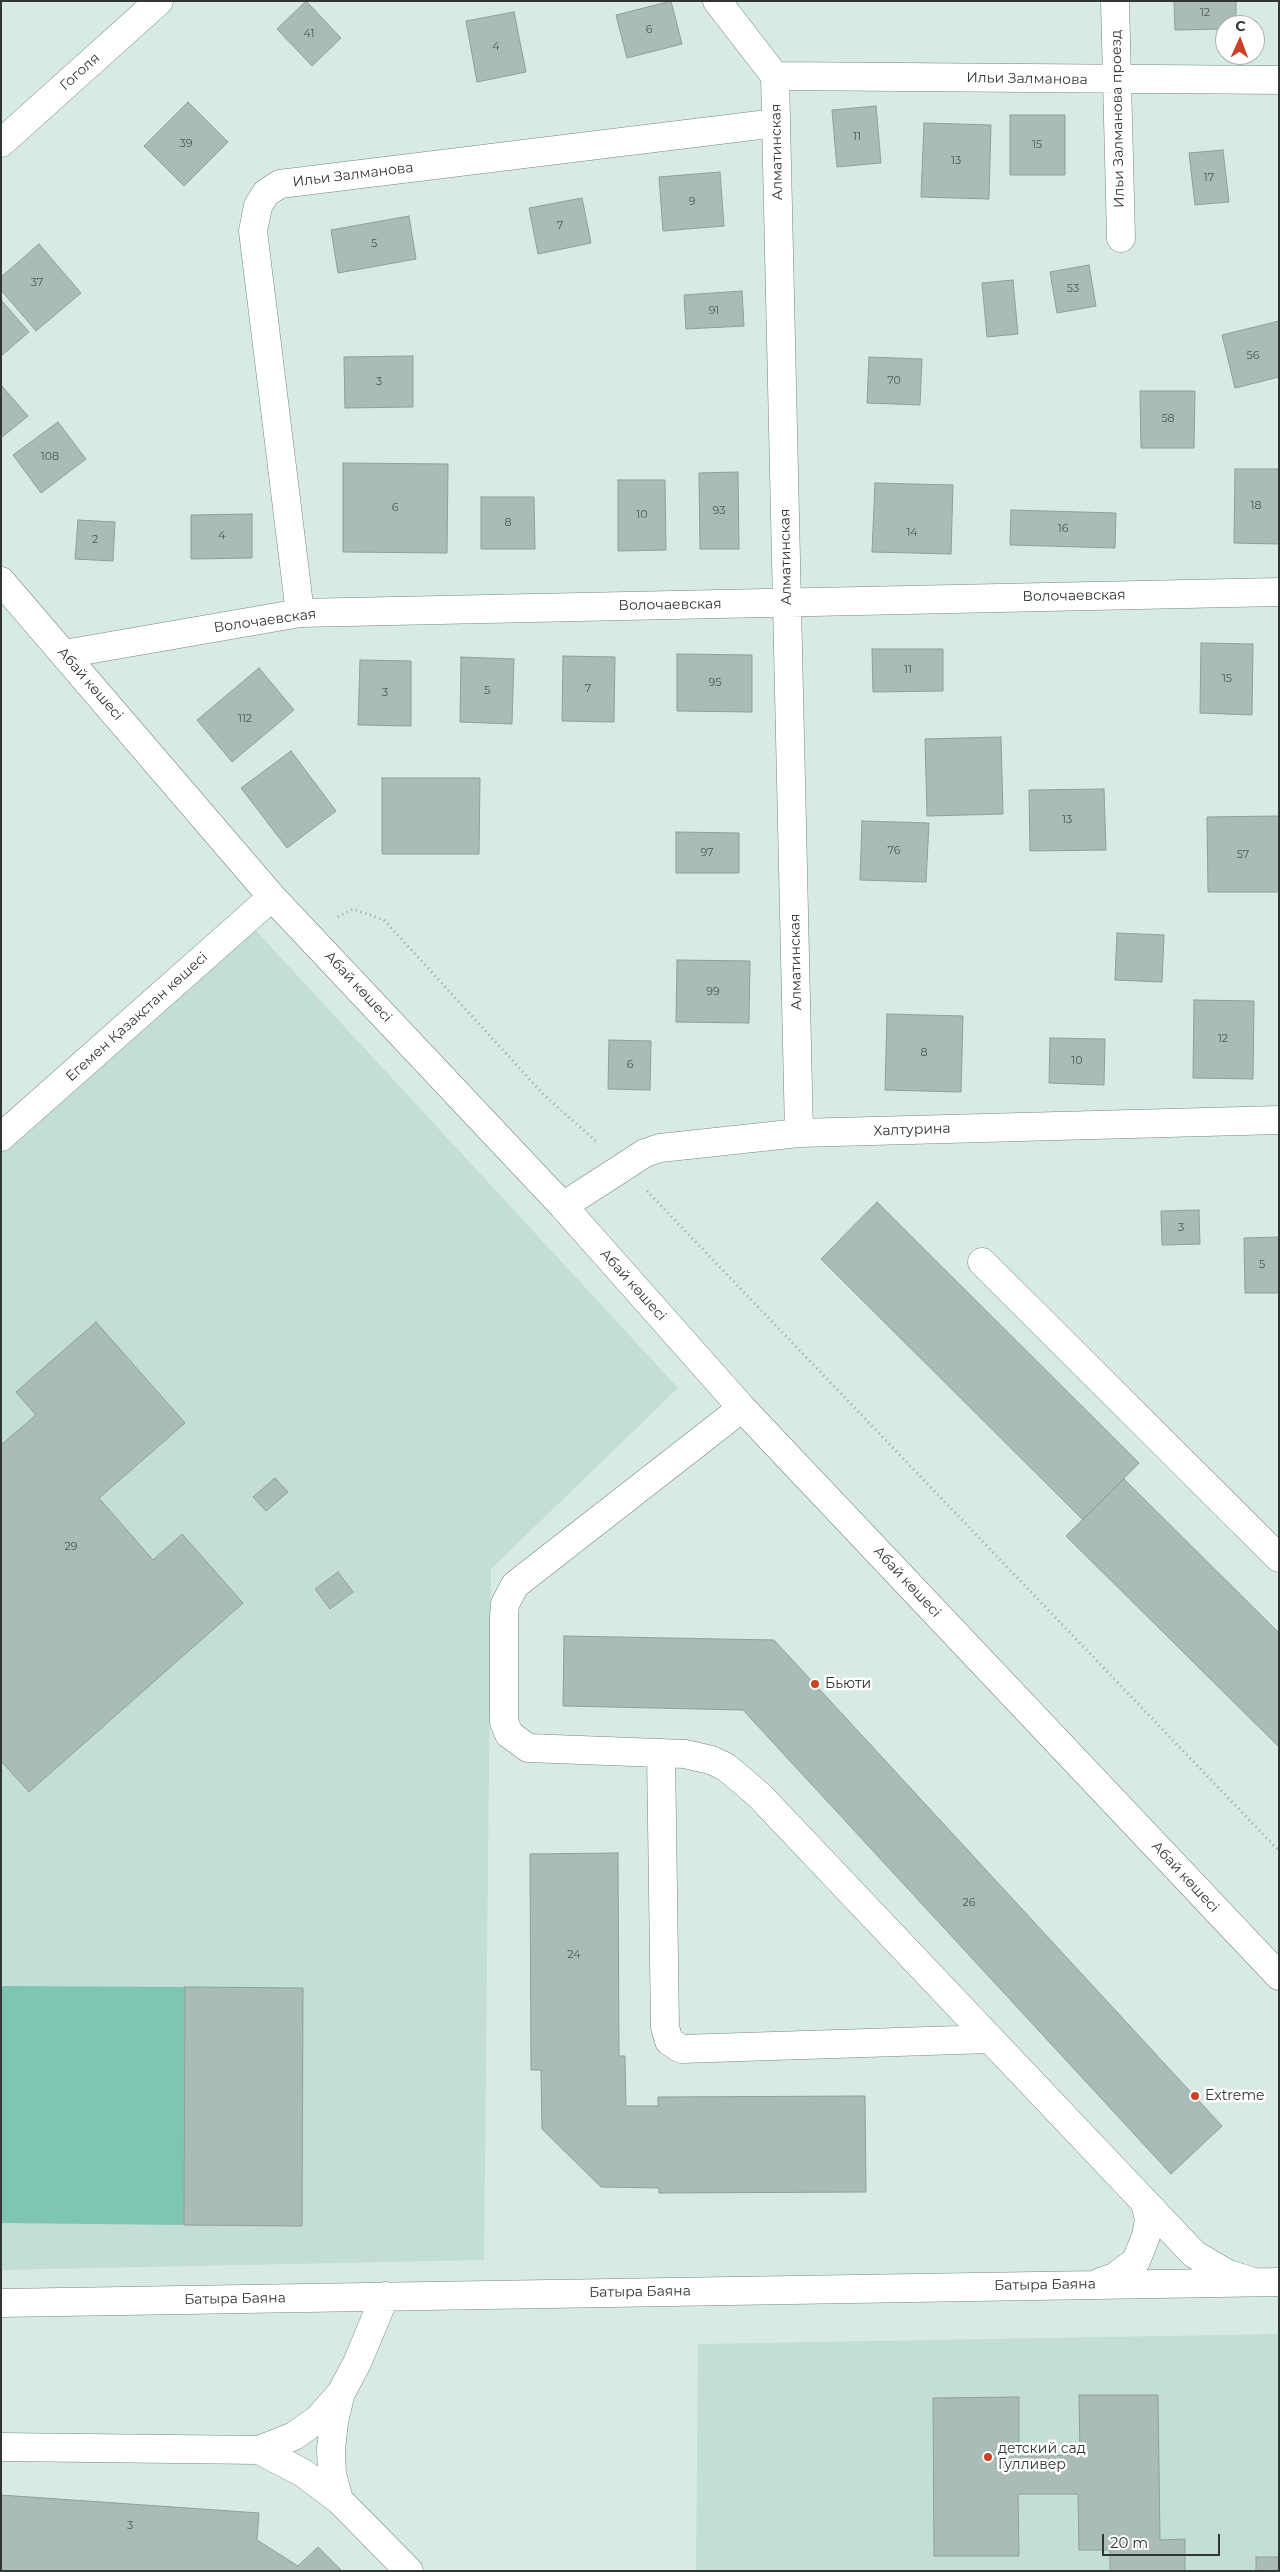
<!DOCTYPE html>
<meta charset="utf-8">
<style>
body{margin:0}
#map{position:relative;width:1280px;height:2572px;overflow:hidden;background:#d7eae4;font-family:Montserrat,sans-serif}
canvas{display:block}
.frame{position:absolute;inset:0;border:2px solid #2f3634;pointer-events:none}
.north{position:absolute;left:1215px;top:15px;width:50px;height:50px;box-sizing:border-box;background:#fff;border:1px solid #acafae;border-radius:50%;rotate:2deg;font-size:14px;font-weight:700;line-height:20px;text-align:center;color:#2f3634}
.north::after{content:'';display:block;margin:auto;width:18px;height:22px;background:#cc4126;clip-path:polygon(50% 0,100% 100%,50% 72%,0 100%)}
.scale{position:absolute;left:1102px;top:2534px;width:118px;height:22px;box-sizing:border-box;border:2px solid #2f3634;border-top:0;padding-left:6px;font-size:15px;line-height:18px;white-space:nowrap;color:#2f3634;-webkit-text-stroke:4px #fff;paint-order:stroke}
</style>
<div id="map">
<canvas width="1280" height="2572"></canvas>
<div class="frame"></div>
<div class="north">С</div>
<div class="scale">20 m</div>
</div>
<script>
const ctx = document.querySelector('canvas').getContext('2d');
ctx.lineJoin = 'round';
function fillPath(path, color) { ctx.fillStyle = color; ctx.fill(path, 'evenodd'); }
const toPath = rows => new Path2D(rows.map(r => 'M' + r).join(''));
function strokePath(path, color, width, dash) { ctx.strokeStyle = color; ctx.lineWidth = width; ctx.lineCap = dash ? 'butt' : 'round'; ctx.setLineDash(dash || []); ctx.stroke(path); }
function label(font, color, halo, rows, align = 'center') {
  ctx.font = font + ' Montserrat,sans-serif'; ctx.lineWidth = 5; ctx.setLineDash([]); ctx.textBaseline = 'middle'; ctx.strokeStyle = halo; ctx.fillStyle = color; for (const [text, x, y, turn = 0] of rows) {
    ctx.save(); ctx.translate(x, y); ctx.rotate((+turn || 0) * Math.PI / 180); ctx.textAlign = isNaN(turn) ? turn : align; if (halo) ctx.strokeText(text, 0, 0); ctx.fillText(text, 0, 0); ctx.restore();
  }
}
fillPath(toPath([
 [246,920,678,1388,491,1569,484,2260,1,2270,1,1142],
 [1279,2334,1279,2571,696,2571,698,2344]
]), '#c3ded6');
fillPath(toPath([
 [1,1986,185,1987,184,2225,1,2223]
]), '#7fc5b4');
const building = toPath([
 [306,1,341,38,312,66,277,29,306,1],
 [671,1,682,44,627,58,616,15,671,1],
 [1174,1,1236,1,1236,25,1225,25,1225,29,1175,30,1174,1],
 [514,12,526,72,477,82,466,21,514,12],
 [188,102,228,142,184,186,144,146,188,102],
 [876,106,881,163,837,167,832,110,876,106],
 [1010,115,1065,115,1065,175,1010,175,1010,115],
 [924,123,991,125,989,199,921,197,924,123],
 [1223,150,1229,202,1195,205,1189,153,1223,150],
 [720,172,724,226,663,231,659,177,720,172],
 [582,198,591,243,538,254,529,208,582,198],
 [409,216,416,259,338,273,331,230,409,216],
 [39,244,81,293,36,331,1,290,1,277,39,244],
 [1089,265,1096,306,1057,313,1050,272,1089,265],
 [1013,280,1018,334,987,337,982,283,1013,280],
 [742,291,744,326,686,329,684,295,742,291],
 [1,300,29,332,1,356,1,300],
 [1279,321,1279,377,1235,388,1222,335,1279,321],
 [413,356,413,407,345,408,344,357,413,356],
 [869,357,922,359,920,405,867,403,869,357],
 [1,385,28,416,1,438,1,385],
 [1140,391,1195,391,1194,448,1141,448,1140,391],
 [58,422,86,459,41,493,13,455,58,422],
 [343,463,448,464,447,553,343,552,343,463],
 [1235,469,1279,469,1279,544,1234,543,1235,469],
 [738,472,739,549,700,549,699,473,738,472],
 [618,480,665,480,666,550,618,551,618,480],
 [875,483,953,485,951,554,872,552,875,483],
 [481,497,534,497,535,549,481,549,481,497],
 [1011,510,1116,513,1115,548,1010,545,1011,510],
 [252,514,252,558,191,559,191,515,252,514],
 [78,520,115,522,113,561,75,559,78,520],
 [1201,643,1253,644,1252,715,1200,713,1201,643],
 [872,649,943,649,943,691,873,692,872,649],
 [677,654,752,655,752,712,677,711,677,654],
 [563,656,615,657,614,722,562,721,563,656],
 [461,657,514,659,512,724,460,722,461,657],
 [360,660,411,661,411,726,358,725,360,660],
 [259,668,294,710,232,762,197,720,259,668],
 [1001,737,1003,814,927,816,925,739,1001,737],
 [291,751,336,811,287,848,241,788,291,751],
 [382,778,480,778,479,854,382,854,382,778],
 [1104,789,1106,850,1030,851,1029,790,1104,789],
 [1279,816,1279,892,1208,892,1207,817,1279,816],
 [862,821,929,823,926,882,860,880,862,821],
 [676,832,739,833,739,873,676,873,676,832],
 [1117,933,1164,935,1162,982,1115,980,1117,933],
 [677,960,750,961,749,1023,676,1022,677,960],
 [1194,1000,1254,1001,1253,1079,1193,1078,1194,1000],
 [887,1014,963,1016,961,1092,885,1090,887,1014],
 [1050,1038,1105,1039,1104,1085,1049,1083,1050,1038],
 [609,1040,651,1041,650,1090,608,1089,609,1040],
 [877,1202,1139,1463,1083,1520,821,1259,877,1202],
 [1199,1210,1200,1244,1162,1245,1161,1211,1199,1210],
 [1279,1237,1279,1293,1245,1293,1244,1238,1279,1237],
 [96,1322,185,1423,99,1498,153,1560,182,1534,243,1603,29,1792,1,1761,1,1445,36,1415,16,1392,96,1322],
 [275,1478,288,1492,266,1511,253,1497,275,1478],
 [1124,1479,1279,1633,1279,1747,1066,1536,1124,1479],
 [338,1572,353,1592,330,1609,315,1589,338,1572],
 [564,1636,774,1640,1222,2126,1171,2174,743,1710,563,1706,564,1636],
 [618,1853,619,2056,625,2056,626,2106,658,2106,658,2097,865,2096,866,2192,659,2193,659,2188,601,2187,542,2129,541,2070,531,2070,530,1854,618,1853],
 [185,1987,303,1988,302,2226,184,2225,185,1987],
 [1079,2395,1158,2395,1160,2540,1185,2539,1185,2571,1110,2571,1110,2550,1079,2550,1078,2494,1018,2494,1019,2556,934,2556,933,2398,1019,2397,1019,2456,1080,2455,1079,2395],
 [1,2495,259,2513,257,2540,298,2566,318,2547,342,2571,1,2571,1,2495],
 [1256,2557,1279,2557,1279,2571,1256,2571,1256,2557]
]);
fillPath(building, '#aabcb7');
strokePath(building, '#8fa09b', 1);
const minor = toPath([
 [717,1,775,76,799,1133],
 [1115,1,1121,238],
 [775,76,1279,80],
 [1,143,159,1],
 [1,581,272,897,563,1206,742,1408,1279,1976],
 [300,613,253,231,258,206,266,193,280,184,776,123],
 [64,654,300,613,1279,592],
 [1,1137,272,897],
 [563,1206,645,1153,660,1148,799,1133,1279,1120],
 [982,1262,1279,1558],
 [742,1408,515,1585,505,1604,504,1617,504,1722,509,1734,528,1748,685,1754,711,1760,726,1767,759,1795,1194,2254,1228,2274,1254,2282],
 [661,1753,665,2027,669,2041,681,2049,990,2039],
 [1100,2282,1115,2277,1136,2261,1146,2236,1149,2220,1145,2203],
 [1,2303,1279,2282],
 [1,2447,259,2450,294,2436,318,2419,341,2393,357,2363,385,2296],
 [259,2450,303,2473,339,2500,409,2571],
 [339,2500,332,2474,331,2449,334,2422,340,2396]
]);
strokePath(minor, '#768682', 29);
strokePath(toPath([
 [338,917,353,909,384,920,544,1095,598,1143],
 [647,1191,1279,1851]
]), '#99a8a3', 3, [1, 4]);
strokePath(minor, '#fff', 28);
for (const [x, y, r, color] of [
 [815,1684,5,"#cc4126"],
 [1195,2096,5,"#cc4126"],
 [988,2457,5,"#cc4126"]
]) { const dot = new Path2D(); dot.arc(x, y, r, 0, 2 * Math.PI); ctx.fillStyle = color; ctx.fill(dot); strokePath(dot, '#fff', 2); }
label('11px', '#4e5855', null, [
 ["12",1205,13],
 ["6",649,30],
 ["41",309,34],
 ["4",496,47],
 ["11",857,137],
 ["39",186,144],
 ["15",1037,145],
 ["13",956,161],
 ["17",1209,178],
 ["9",692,202],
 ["7",560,226],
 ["5",374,244],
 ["37",37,283],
 ["53",1073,289],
 ["91",714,311],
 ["56",1253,356],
 ["70",894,381],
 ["3",379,382],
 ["58",1168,419],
 ["108",50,457],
 ["18",1256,506],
 ["6",395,508],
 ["93",719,511],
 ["10",642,515],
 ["8",508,523],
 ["16",1063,529],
 ["14",912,533],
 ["4",222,536],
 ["2",95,540],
 ["11",908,670],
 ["15",1227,679],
 ["95",715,683],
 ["7",588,689],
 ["5",487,691],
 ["3",385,693],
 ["112",245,719],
 ["13",1067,820],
 ["76",894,851],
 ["97",707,853],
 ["57",1243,855],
 ["99",713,992],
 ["12",1223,1039],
 ["8",924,1053],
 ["10",1077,1061],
 ["6",630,1065],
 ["3",1181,1228],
 ["5",1262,1265],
 ["29",71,1547],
 ["26",969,1903],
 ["24",574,1955],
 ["3",130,2526]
]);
label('14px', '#2f3634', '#fff', [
 ["Гоголя",80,72,-42],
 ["Ильи Залманова",1027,79,1],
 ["Ильи Залманова проезд",1118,119,-91],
 ["Алматинская",777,152,-91],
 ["Ильи Залманова",353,175,-7],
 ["Алматинская",786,557,-91],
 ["Волочаевская",1074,596,-1],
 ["Волочаевская",670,605,-1],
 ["Волочаевская",265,621,-8],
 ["Абай көшесі",90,684,49],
 ["Алматинская",796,962,-91],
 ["Абай көшесі",358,987,47],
 ["Егемен Қазақстан көшесі",137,1017,-42],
 ["Халтурина",912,1130,-2],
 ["Абай көшесі",633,1285,48],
 ["Абай көшесі",907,1582,47],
 ["Абай көшесі",1185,1877,47],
 ["Батыра Баяна",1045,2285,-1],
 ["Батыра Баяна",640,2292,-1],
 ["Батыра Баяна",235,2299,-1]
]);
label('14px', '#2f3634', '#fff', [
 ["Бьюти",825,1684],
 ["Extreme",1205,2096],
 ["детский сад",998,2449],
 ["Гулливер",998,2465]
], 'left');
</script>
